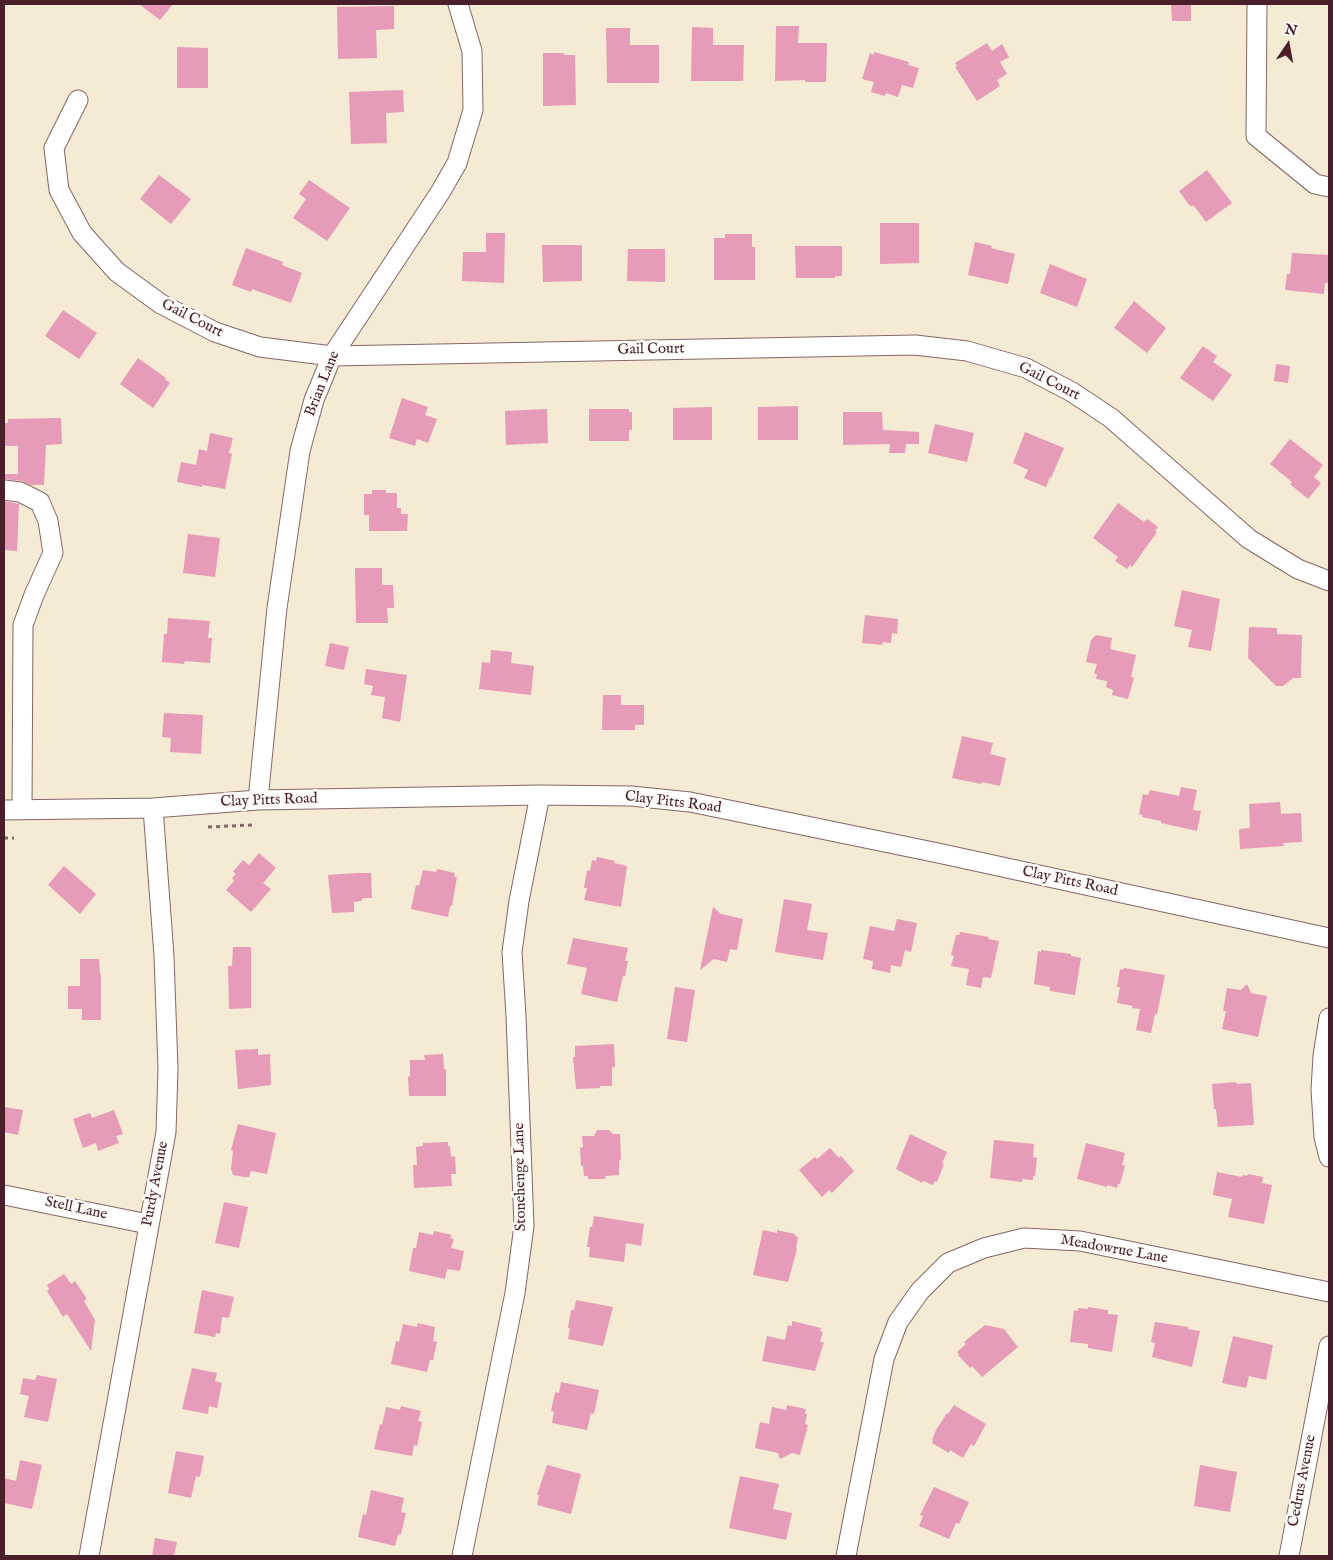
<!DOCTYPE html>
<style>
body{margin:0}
#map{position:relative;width:1333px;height:1560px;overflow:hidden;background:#f5ead4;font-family:"IM FELL English",serif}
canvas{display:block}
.frame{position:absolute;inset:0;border:5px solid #4a1f2b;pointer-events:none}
.north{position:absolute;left:1263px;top:20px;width:50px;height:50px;-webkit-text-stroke:4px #fdfcf7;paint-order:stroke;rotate:12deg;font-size:14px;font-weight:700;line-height:20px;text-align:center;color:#4a1f2b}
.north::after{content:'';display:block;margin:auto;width:18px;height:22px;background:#4a1f2b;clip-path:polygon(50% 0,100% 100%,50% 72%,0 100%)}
</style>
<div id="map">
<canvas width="1333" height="1560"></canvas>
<div class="frame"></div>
<div class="north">N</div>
</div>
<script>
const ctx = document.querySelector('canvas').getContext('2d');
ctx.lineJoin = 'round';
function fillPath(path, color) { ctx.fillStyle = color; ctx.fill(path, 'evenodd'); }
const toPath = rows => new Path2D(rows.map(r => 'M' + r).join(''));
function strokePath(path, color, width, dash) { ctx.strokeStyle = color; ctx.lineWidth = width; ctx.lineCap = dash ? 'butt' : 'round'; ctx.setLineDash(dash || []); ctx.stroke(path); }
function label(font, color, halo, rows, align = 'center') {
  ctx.font = font + ' "IM FELL English",serif'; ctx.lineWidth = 5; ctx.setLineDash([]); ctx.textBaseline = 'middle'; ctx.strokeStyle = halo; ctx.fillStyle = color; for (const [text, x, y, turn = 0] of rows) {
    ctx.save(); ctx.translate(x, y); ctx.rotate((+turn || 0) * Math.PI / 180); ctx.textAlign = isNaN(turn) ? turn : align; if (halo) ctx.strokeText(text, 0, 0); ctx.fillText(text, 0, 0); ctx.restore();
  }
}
fillPath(toPath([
 [139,4,173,4,160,20],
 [1171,4,1191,4,1191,21,1172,21],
 [394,6,394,29,376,30,377,58,338,59,337,7],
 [776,26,799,26,798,43,827,43,826,82,805,82,805,80,775,81],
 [692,27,713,28,713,45,744,45,743,81,691,81],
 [606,28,630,28,630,45,659,45,659,83,607,83],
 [987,43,992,51,1002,44,1009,57,1000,62,1007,74,997,80,1000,86,977,101,955,67,957,66,955,63],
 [177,47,208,48,208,88,177,88],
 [874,52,909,62,908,65,919,68,913,88,902,85,898,97,886,93,885,96,871,92,874,82,862,79,870,53,874,55],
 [543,53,564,53,564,55,575,55,576,105,543,106],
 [403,90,404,112,386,113,387,143,351,144,349,92],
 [1207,170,1232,203,1206,222,1194,206,1190,206,1179,191],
 [159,175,191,199,171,224,140,199],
 [309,180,350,208,327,241,293,218,306,199,299,194],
 [880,223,919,223,919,263,880,264],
 [486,233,505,233,504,283,462,281,463,252,486,252],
 [725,234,752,234,752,247,755,247,755,280,714,280,714,238,725,238],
 [975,242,992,246,991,248,1015,254,1008,284,968,275],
 [542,245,582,245,582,281,543,282],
 [795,246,842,246,842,276,835,276,835,278,796,278],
 [246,248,283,262,282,265,302,273,291,303,252,289,251,292,232,285],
 [628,249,665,249,665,282,627,281],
 [1292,253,1329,255,1329,283,1325,283,1324,294,1285,290,1287,274,1290,274],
 [1050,264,1087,279,1077,307,1040,293],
 [1134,301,1166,328,1147,353,1114,328],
 [63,310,97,333,79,359,45,336],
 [1203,346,1217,356,1213,362,1232,375,1213,401,1180,378],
 [138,358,166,378,165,379,170,383,153,408,120,384],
 [1276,364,1290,366,1288,383,1274,381],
 [402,398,428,407,425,415,437,419,428,443,417,439,415,446,389,438],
 [798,406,798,440,758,440,758,407],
 [712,407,712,440,673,440,673,408],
 [547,409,548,443,506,445,505,411],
 [589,409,629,409,629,412,632,412,632,430,629,430,629,441,589,441],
 [843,412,882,412,883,430,919,432,919,444,906,444,905,453,889,453,890,444,843,445],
 [61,418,62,444,46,445,44,485,31,485,22,481,4,479,4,474,18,474,18,446,4,446,4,423,8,423,8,419],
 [935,424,974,433,967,462,928,453],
 [1025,432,1064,448,1051,478,1050,477,1046,487,1024,478,1028,470,1013,463],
 [210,433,233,438,229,453,232,454,225,489,202,485,202,487,177,482,181,462,196,465,199,449,207,451],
 [1290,439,1323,465,1314,477,1321,483,1308,499,1290,484,1292,482,1270,464],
 [372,490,386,490,386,493,397,493,397,508,401,508,401,514,408,514,407,531,369,531,369,515,364,515,364,494,372,494],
 [4,501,19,504,17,551,4,550],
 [1118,503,1144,522,1147,519,1158,527,1155,531,1157,532,1132,567,1130,565,1127,569,1115,561,1118,557,1093,538],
 [188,534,220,538,215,577,183,573],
 [355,568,382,568,382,585,393,585,394,608,387,608,388,623,356,623],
 [1182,590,1220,599,1211,651,1188,647,1192,630,1174,626],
 [865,615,898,619,897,634,892,633,891,643,883,642,882,645,862,643],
 [168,618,210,621,208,638,212,638,210,663,185,661,184,664,162,662,164,634,167,634],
 [1249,627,1277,628,1277,634,1302,635,1301,678,1293,678,1283,686,1276,686,1248,658],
 [1096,635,1112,638,1110,649,1136,655,1131,677,1134,678,1128,699,1112,695,1113,690,1106,687,1107,681,1096,679,1097,674,1094,674,1097,664,1086,662,1091,640],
 [330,643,349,647,344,670,325,666],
 [491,650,512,652,511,663,534,666,531,695,479,689,482,662,490,663],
 [366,669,407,675,400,722,382,718,385,697,371,695,373,686,364,684],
 [603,695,621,695,621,705,644,705,644,725,635,725,635,730,602,730],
 [164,713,203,715,201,754,170,752,171,738,162,737],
 [962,736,993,743,990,754,1006,758,1000,786,982,782,981,784,952,778],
 [1181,787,1197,790,1193,810,1201,811,1197,831,1161,823,1161,821,1142,817,1143,815,1139,814,1143,794,1148,795,1150,790,1179,796],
 [1280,802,1281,814,1301,813,1302,842,1283,843,1284,846,1240,849,1239,829,1250,828,1249,804],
 [259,853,276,868,263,883,271,889,251,912,226,890,234,881,232,878,236,874,233,872,243,860,249,865],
 [597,857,615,861,614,863,627,866,621,907,584,900,587,888,584,888,587,870,590,871,592,860,596,861],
 [64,866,96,894,80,914,48,885],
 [437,869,455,873,454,877,457,877,452,906,450,906,448,917,411,909,416,885,419,886,423,870,436,872],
 [357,873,371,873,372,898,363,898,361,901,354,902,354,912,332,913,328,875],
 [784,899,812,904,807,930,828,933,823,960,775,952],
 [713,907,721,914,743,919,737,950,730,949,727,962,714,959,700,970],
 [897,919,917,923,911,952,905,950,901,967,891,965,890,973,872,969,873,961,863,959,870,926,894,931],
 [960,932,989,937,988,939,999,941,991,978,983,977,981,988,966,985,969,969,951,966,954,956,951,955,956,935,959,935],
 [573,938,628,948,625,961,628,961,625,976,623,976,617,1002,581,994,587,968,567,964],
 [233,947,251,947,251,1008,229,1009,228,966,232,966],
 [1041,950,1071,954,1071,956,1081,958,1075,995,1050,991,1050,987,1034,984,1038,951,1041,952],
 [80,959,99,959,100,974,101,974,101,1020,82,1020,82,1009,68,1009,68,986,80,986],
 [1124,968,1165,975,1157,1014,1155,1014,1151,1033,1136,1030,1140,1009,1132,1008,1133,1006,1117,1003,1120,987,1117,987,1120,969,1123,970],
 [1247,984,1251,993,1267,996,1258,1037,1222,1029,1226,1011,1223,1011,1227,988,1241,990],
 [675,987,695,990,687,1042,667,1039],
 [614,1044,615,1067,612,1067,612,1086,600,1086,600,1088,576,1089,573,1057,575,1057,575,1046],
 [258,1049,258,1055,270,1054,271,1085,238,1089,235,1050],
 [443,1054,444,1069,446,1069,446,1096,409,1096,408,1077,410,1076,410,1060,425,1060,424,1055],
 [1236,1082,1237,1084,1251,1083,1254,1125,1218,1127,1216,1109,1214,1109,1212,1084],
 [4,1107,23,1110,18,1135,4,1132],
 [114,1110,123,1134,116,1136,119,1143,98,1151,96,1143,83,1148,73,1119,90,1113,92,1118],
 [238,1124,276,1133,267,1174,251,1171,249,1177,244,1177,233,1175,231,1169,233,1151,231,1150],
 [597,1130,609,1130,613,1134,620,1134,621,1160,619,1160,619,1175,605,1176,606,1179,588,1179,588,1176,584,1176,583,1166,581,1166,580,1148,583,1147,582,1136,594,1136],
 [910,1134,947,1152,942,1163,944,1164,937,1182,935,1181,933,1185,923,1181,922,1183,896,1169],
 [994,1140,1034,1144,1033,1157,1037,1158,1035,1176,1033,1176,1033,1180,1022,1179,1022,1182,990,1178],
 [448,1142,448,1146,450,1146,451,1157,455,1156,456,1174,451,1174,452,1186,414,1188,413,1165,417,1165,416,1147,423,1146,423,1143],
 [1086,1143,1125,1153,1122,1165,1125,1166,1120,1184,1118,1184,1117,1188,1107,1185,1107,1187,1077,1179],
 [830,1148,839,1158,841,1156,854,1171,832,1193,829,1190,822,1197,799,1170,815,1157,817,1159],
 [1217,1172,1242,1177,1243,1175,1247,1176,1248,1174,1263,1177,1262,1183,1272,1185,1264,1224,1228,1217,1232,1199,1213,1195],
 [224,1202,248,1207,239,1248,215,1243],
 [594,1216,644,1224,641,1246,626,1243,624,1262,589,1257,590,1247,587,1247,590,1227,592,1227],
 [763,1230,777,1233,777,1230,795,1234,795,1236,798,1237,796,1248,797,1249,788,1282,753,1275],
 [434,1231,452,1235,450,1238,454,1239,451,1248,464,1251,460,1271,447,1269,445,1279,409,1271,413,1248,416,1248,419,1232,433,1235],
 [64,1274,71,1284,75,1281,87,1299,84,1301,95,1320,91,1351,67,1314,63,1317,47,1291,49,1289,47,1285],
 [202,1290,234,1297,229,1318,222,1317,220,1334,216,1333,215,1337,194,1333],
 [576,1300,613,1307,603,1346,568,1339,570,1328,568,1328,571,1310,574,1310],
 [1088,1307,1108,1310,1108,1314,1118,1315,1112,1352,1088,1348,1088,1344,1070,1342,1074,1310,1078,1311,1078,1308,1088,1309],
 [792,1321,821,1328,820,1331,823,1332,820,1342,824,1342,815,1371,762,1361,767,1336,785,1340,788,1325,792,1326],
 [1155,1322,1188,1327,1188,1329,1200,1331,1192,1367,1152,1357,1155,1343,1151,1342],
 [418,1323,435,1327,433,1341,437,1342,433,1360,430,1360,427,1372,391,1364,396,1341,399,1342,403,1324,417,1327],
 [985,1325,1004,1329,1018,1347,982,1377,972,1366,970,1368,958,1355,959,1354,957,1352,966,1344,964,1342],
 [1233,1336,1273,1345,1266,1380,1249,1376,1246,1388,1222,1383],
 [192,1368,217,1373,215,1381,222,1383,217,1408,209,1406,208,1414,182,1409],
 [37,1375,57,1379,48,1422,24,1417,29,1396,20,1394,23,1378,35,1380],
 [561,1382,599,1390,594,1414,591,1413,587,1430,552,1423,554,1412,551,1411,555,1392,559,1393],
 [787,1405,806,1409,805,1414,807,1414,805,1424,808,1425,800,1455,792,1453,780,1459,778,1453,755,1448,760,1422,769,1424,772,1407,786,1410],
 [954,1405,986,1424,974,1446,971,1444,963,1458,950,1450,949,1453,932,1443,933,1441,932,1440,936,1430,947,1413,948,1414],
 [401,1406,421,1411,418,1421,422,1422,417,1446,414,1445,412,1456,374,1449,380,1424,382,1425,386,1407,400,1410],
 [176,1451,204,1456,200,1477,196,1476,191,1498,168,1493],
 [20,1460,42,1465,32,1509,4,1503,4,1478,16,1481],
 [547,1465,581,1474,571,1514,537,1505,539,1495,537,1495],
 [1200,1465,1237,1472,1230,1512,1194,1506],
 [740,1476,779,1484,773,1509,792,1513,786,1540,729,1528],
 [934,1487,969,1502,959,1524,956,1523,949,1539,919,1526,923,1516,920,1515],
 [371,1490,404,1498,401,1512,406,1513,401,1534,398,1535,395,1546,358,1537,363,1514,366,1515],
 [155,1538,177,1542,174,1556,152,1556]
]), '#e69bb8');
const minor = toPath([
 [1257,4,1256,136,1315,184,1329,187],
 [78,100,54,148,59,190,82,233,117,272,161,304,215,332,260,347,332,356,915,345,967,351,1026,368,1072,392,1111,418,1249,539,1298,569,1329,581],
 [4,490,20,492,40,502,48,521,53,553,34,595,23,625,22,809],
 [258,800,277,608,300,451,314,400,332,356,441,191,457,163,473,110,472,51,458,4],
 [4,810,153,808,258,800,540,795,631,796,690,802,938,853,1329,938],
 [1329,1018,1323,1056,1321,1090,1324,1137,1329,1157],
 [4,1195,148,1224],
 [89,1556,166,1132,168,1069,164,956,153,808],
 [462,1556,515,1293,524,1226,516,1016,512,952,519,901,540,795],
 [846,1556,884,1359,898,1322,920,1291,948,1263,984,1248,1024,1238,1080,1241,1329,1292],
 [1289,1556,1329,1346]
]);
strokePath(minor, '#866666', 21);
strokePath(toPath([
 [208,827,252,825],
 [4,838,14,838]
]), '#866666', 3, [4, 4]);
strokePath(minor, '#fff', 19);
label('15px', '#4a1f2b', '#fdfcf7', [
 ["Gail Court",192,319,27],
 ["Gail Court",651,350,-1],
 ["Gail Court",1049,382,27],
 ["Brian Lane",323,384,-68],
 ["Clay Pitts Road",269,801,-2],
 ["Clay Pitts Road",673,803,7],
 ["Clay Pitts Road",1070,882,12],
 ["Stonehenge Lane",521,1177,-91],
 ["Purdy Avenue",156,1184,-79],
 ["Stell Lane",76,1209,12],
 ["Meadowrue Lane",1114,1250,10],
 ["Cedrus Avenue",1303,1481,-79]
]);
</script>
